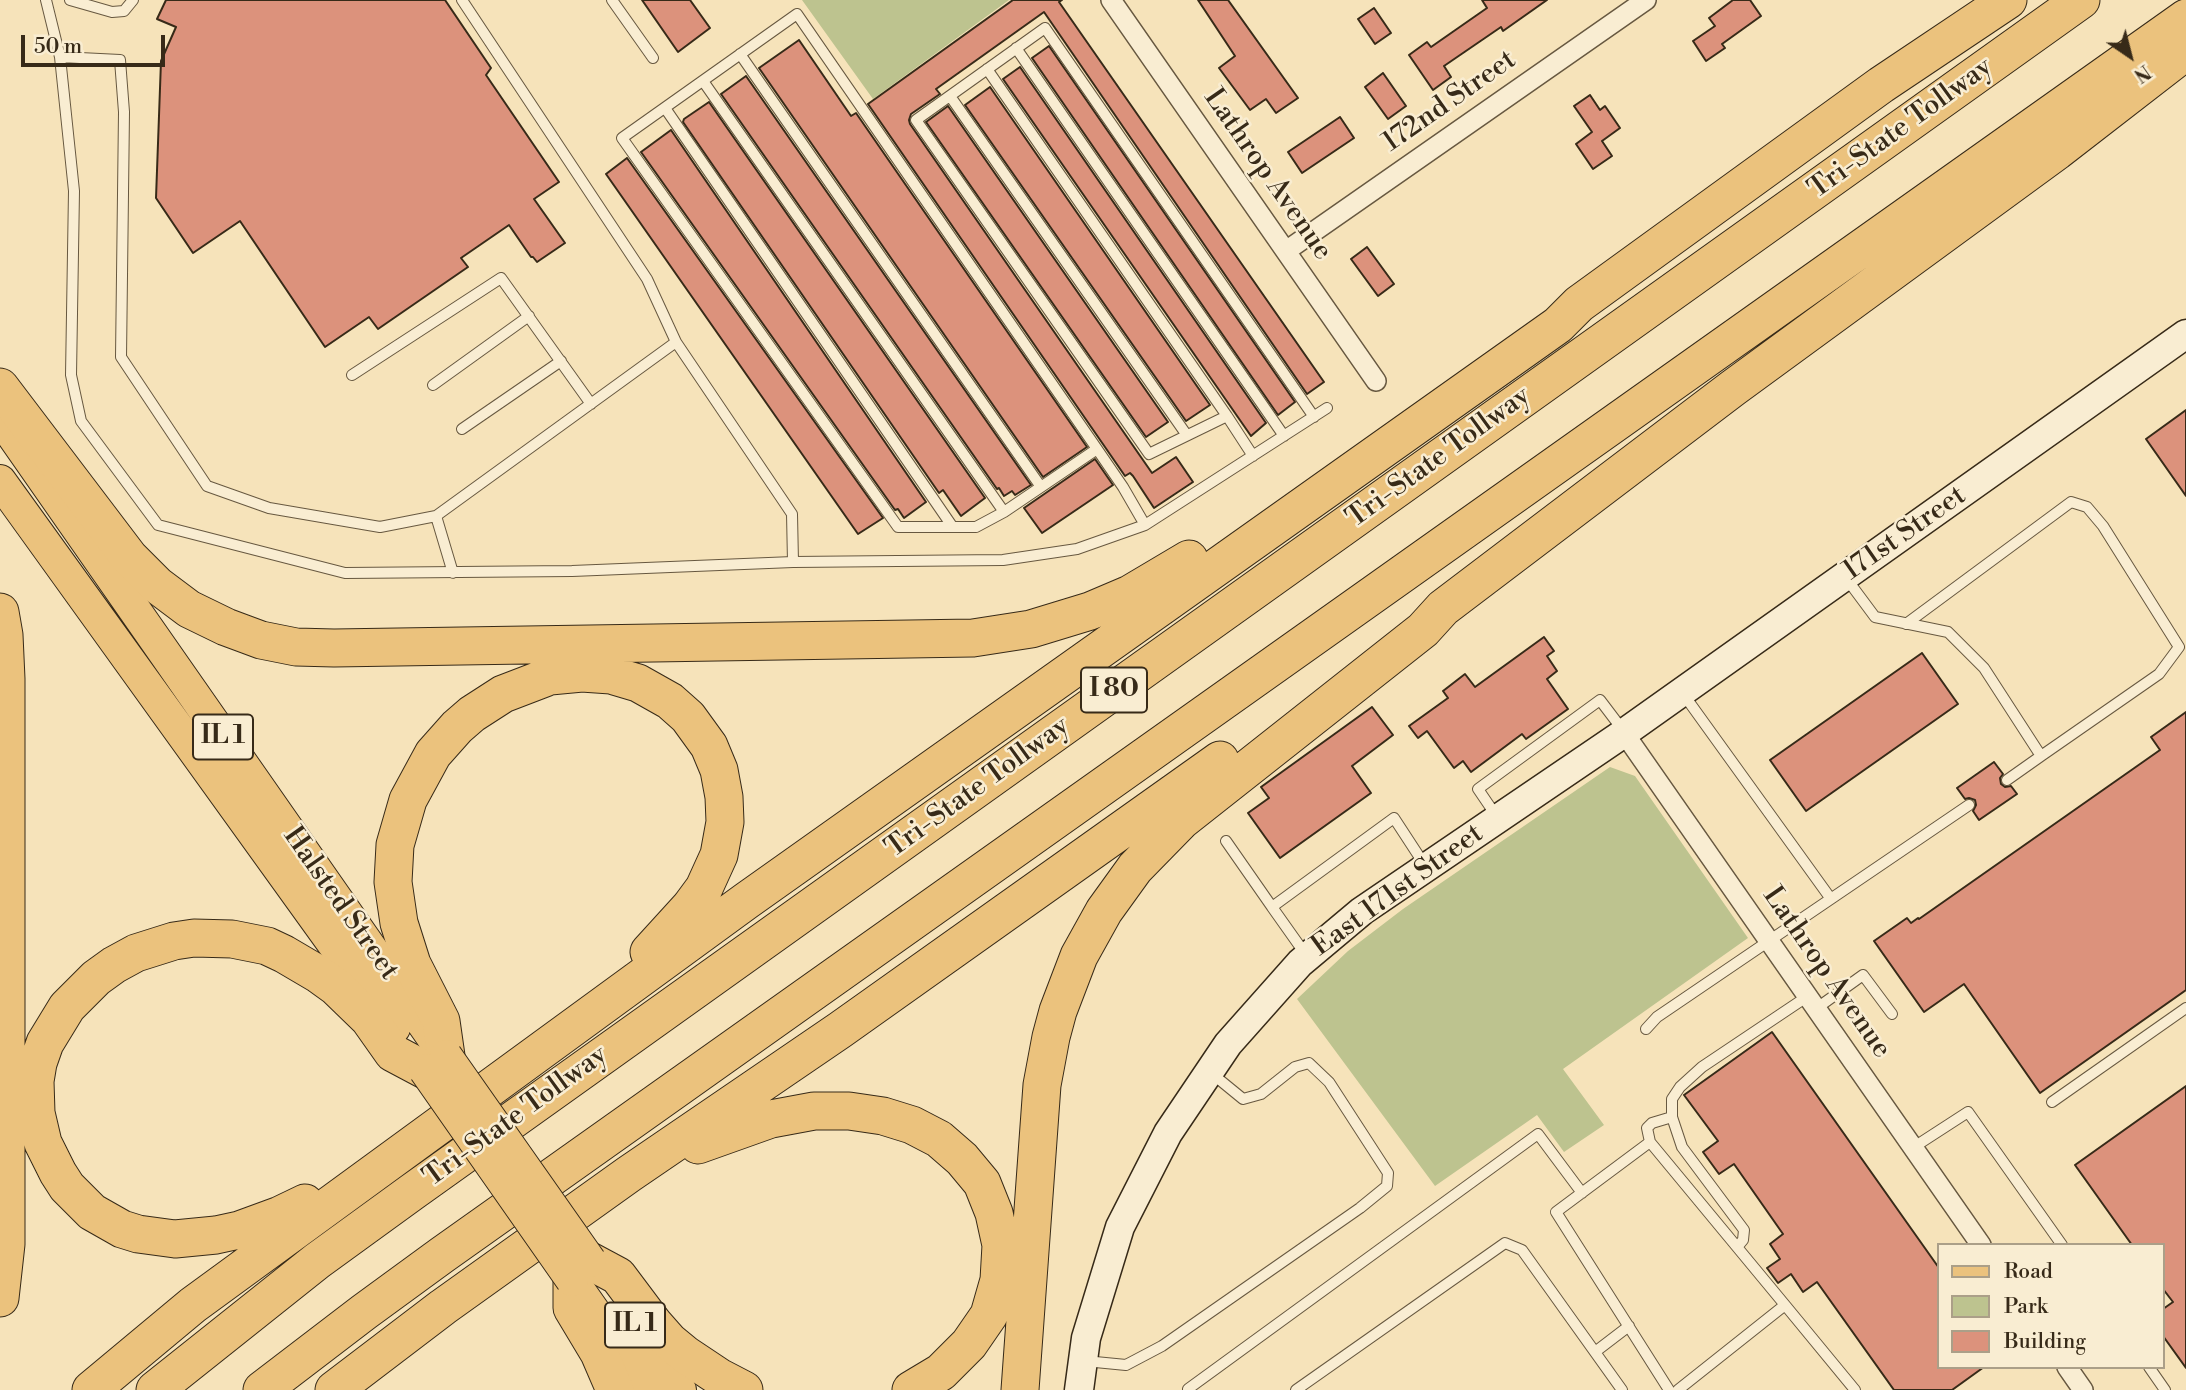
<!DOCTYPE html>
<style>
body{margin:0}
#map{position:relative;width:2186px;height:1390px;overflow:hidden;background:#f6e3ba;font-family:"Libre Bodoni",serif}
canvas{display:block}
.legend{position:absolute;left:1937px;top:1243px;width:228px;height:126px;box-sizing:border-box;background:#f9edd2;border:2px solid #ab9f88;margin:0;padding:9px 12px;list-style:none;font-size:21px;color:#372a18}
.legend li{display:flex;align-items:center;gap:14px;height:35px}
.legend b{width:35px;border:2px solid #ab9f88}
.north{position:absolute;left:2095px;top:21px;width:70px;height:70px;-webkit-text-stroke:5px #f9edd2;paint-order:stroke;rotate:145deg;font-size:19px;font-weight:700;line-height:28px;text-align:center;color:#372a18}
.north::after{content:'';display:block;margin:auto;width:24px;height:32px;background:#372a18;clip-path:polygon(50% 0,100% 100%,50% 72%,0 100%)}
.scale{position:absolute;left:21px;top:35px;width:144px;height:32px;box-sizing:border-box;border:4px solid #372a18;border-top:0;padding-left:9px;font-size:21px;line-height:24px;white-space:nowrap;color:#372a18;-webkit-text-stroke:5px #f9edd2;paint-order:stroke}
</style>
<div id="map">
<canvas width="2186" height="1390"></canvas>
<ul class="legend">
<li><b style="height:9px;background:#ebc27d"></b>Road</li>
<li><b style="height:19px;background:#bdc38f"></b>Park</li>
<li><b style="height:19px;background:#dc927c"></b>Building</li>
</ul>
<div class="north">N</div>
<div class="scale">50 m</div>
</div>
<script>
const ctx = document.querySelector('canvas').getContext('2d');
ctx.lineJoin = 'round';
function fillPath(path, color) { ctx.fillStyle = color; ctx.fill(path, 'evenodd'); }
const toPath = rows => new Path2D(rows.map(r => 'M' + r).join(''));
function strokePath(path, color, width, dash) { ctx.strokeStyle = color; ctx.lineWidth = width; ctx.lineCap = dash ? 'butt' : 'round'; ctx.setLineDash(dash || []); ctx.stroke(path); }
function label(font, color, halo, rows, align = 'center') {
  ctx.font = font + ' "Libre Bodoni",serif'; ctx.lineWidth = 5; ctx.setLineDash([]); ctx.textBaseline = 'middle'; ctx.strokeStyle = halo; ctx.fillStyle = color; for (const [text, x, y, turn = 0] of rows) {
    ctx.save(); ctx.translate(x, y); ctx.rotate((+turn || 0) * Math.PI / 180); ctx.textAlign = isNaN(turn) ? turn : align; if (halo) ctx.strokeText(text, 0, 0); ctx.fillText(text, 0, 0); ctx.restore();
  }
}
fillPath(toPath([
 [802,0,1009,0,873,99],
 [1610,767,1635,776,1748,938,1563,1069,1604,1125,1564,1152,1537,1115,1435,1186,1297,999,1348,951,1403,909]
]), '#bdc38f');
const building = toPath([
 [166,0,445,0,491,68,486,75,559,182,534,199,565,243,537,262,533,257,531,257,509,225,461,258,468,267,378,329,369,317,325,347,240,221,193,253,156,198,161,61,176,27,157,19,166,0],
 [642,0,690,0,710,28,678,52,642,0],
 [1013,0,1062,0,1059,2,1324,382,1307,394,1044,12,936,89,940,94,911,114,909,120,910,124,1152,473,1176,457,1193,482,1154,508,1133,476,1130,473,1125,476,868,104,1013,0],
 [1198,0,1228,0,1298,98,1276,113,1266,99,1250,110,1219,68,1235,56,1198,0],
 [1482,0,1547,0,1503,31,1501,27,1444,66,1451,77,1433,90,1409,55,1427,42,1431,47,1487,8,1482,0],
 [1733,0,1750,0,1761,16,1722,44,1725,48,1706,61,1693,41,1715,26,1709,18,1733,0],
 [1374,8,1391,33,1375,44,1358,19,1374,8],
 [799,40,851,116,856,113,1087,447,1043,477,759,68,799,40],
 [1049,46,1295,402,1278,415,1032,58,1049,46],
 [1020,67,1266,423,1251,436,1003,79,1020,67],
 [1383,73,1406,106,1388,119,1365,87,1383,73],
 [746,76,1031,485,1015,495,1012,491,1004,496,999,488,997,489,721,94,746,76],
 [990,87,1210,405,1186,421,965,105,990,87],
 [1590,95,1600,110,1605,106,1620,128,1602,141,1612,156,1593,169,1576,144,1592,132,1574,106,1590,95],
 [709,102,985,498,961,516,943,490,939,493,683,122,684,119,709,102],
 [948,106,1168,422,1146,437,926,122,948,106],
 [1340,117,1354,138,1302,173,1288,152,1340,117],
 [671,130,926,502,904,518,898,509,895,510,641,152,671,130],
 [627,158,883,518,858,534,606,174,627,158],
 [1367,247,1394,284,1378,296,1351,259,1367,247],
 [2186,410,2186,496,2146,439,2186,410],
 [1095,459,1113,485,1042,533,1024,508,1095,459],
 [1544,637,1554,651,1547,656,1557,671,1547,679,1568,709,1526,739,1522,734,1471,772,1463,761,1454,768,1427,731,1418,738,1409,726,1448,698,1443,691,1465,674,1475,687,1544,637],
 [1922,653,1958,704,1806,811,1770,760,1922,653],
 [1372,707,1393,735,1352,766,1371,793,1280,858,1248,813,1269,798,1261,787,1372,707],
 [2186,712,2186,990,2040,1093,1964,984,1924,1012,1874,941,1907,918,1911,923,1918,918,1919,919,2160,750,2151,737,2186,712],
 [1994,762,2003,774,2000,778,2001,784,2005,787,2011,786,2017,794,1979,820,1973,811,1976,805,1975,800,1969,798,1965,799,1957,788,1994,762],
 [1772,1032,1939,1268,1939,1367,1984,1367,1952,1390,1894,1390,1817,1282,1803,1292,1791,1274,1778,1283,1767,1268,1780,1259,1770,1244,1783,1234,1734,1164,1719,1174,1703,1152,1718,1141,1684,1095,1772,1032],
 [2186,1086,2186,1368,2163,1336,2163,1309,2173,1302,2163,1289,2163,1245,2132,1245,2075,1165,2186,1086]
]);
fillPath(building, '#dc927c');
strokePath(building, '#372a18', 2);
const lane = toPath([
 [46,0,60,57,74,191,71,375,81,421,158,525,345,573,572,571,793,562,1003,560,1077,549,1145,525,1327,408],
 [70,0,112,12,124,11,133,0],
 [462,0,647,279,676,342,792,514,793,562],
 [612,0,653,58],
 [1016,48,1284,436],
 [740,54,1041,487],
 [60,57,120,60,124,112,121,357,207,486,269,508,380,527,436,516,676,342],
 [987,69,1227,416],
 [703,81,1004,512],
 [950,96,1186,434],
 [665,108,952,526],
 [352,375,501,278,591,404],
 [433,385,529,316],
 [462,429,561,361],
 [1097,449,1004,512,976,527,898,527,622,138,797,14,1097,449,1123,487,1145,525],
 [1253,456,1227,416,1149,454,916,120,1045,28,1314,417],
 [436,516,453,573],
 [1846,578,1875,617,1948,632,1984,668,2041,756,2007,780],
 [1906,624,2071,502,2087,507,2103,526,2179,647,2159,674,2041,756],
 [1684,695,1831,899],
 [1497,817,1478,789,1600,700,1622,729],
 [1226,841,1272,907],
 [1306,955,1272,907,1394,818,1426,867],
 [1817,1008,1863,975,1892,1014],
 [1646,1029,1657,1017,1969,805],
 [2052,1102,2186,1008],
 [1650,1142,1647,1128,1652,1123,1672,1117],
 [1914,1147,1968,1112,2062,1245],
 [1738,1246,1743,1240,1744,1230,1682,1147,1672,1117,1672,1099,1680,1087,1702,1067,1808,996],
 [1785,1305,1855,1390],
 [1595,1352,1629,1326],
 [1085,1361,1126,1365,1162,1346,1360,1208,1387,1186,1388,1173,1329,1082,1309,1063,1295,1067,1261,1094,1243,1099,1210,1072],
 [2149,1367,2165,1390],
 [1188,1389,1538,1134,1582,1193],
 [1296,1390,1505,1243,1522,1250,1622,1390],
 [1669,1390,1556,1212,1650,1142,1785,1305,1678,1390]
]);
const street = toPath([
 [1111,0,1376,381],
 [1286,251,1646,0],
 [1624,733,1981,1245],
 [2067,1367,2083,1390]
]);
const secondary = toPath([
 [1079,1390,1086,1338,1120,1227,1168,1133,1228,1044,1300,963,1362,911,1624,733,2186,334]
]);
const primary = toPath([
 [0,417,443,1052],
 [0,481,394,1028],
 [578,1289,649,1390],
 [627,1314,680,1390]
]);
const highway = toPath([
 [0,387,129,557,157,585,189,609,226,627,261,640,296,647,334,648,973,638,1031,629,1090,611,1130,594,1189,559],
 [0,612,4,635,6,679,6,1244,0,1298],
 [446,1056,441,1021,412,964,399,923,393,882,395,845,408,800,433,754,457,727,472,714,503,694,550,676,582,673,611,675,638,683,670,701,688,717,709,746,719,770,724,797,725,822,719,855,704,888,690,907,649,952],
 [698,1145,771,1119,814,1111,849,1111,883,1116,912,1125,939,1139,962,1159,982,1183,994,1213,1001,1245,999,1280,989,1315,969,1344,941,1372,911,1390],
 [305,1203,280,1215,239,1230,216,1235,175,1239,138,1234,122,1229,92,1212,67,1187,58,1173,43,1143,36,1113,35,1081,38,1063,45,1043,67,1007,96,978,114,965,136,953,174,941,194,938,232,939,267,946,284,954,318,974,336,987,369,1019,393,1053,425,1070],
 [590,1261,618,1276,654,1324,669,1341,686,1355,719,1377,744,1390],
 [572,1280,572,1308,599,1353,615,1390],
 [91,1390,193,1305,746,901,1558,325,1579,304,1881,85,2008,0],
 [155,1390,317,1261,412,1192,2081,0],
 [262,1390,364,1312,442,1255,2186,18],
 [334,1390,443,1307,629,1174,840,1030,1220,760],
 [1020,1390,1042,1085,1051,1037,1058,1011,1079,956,1104,911,1135,868,1181,821,1423,630,1443,608,1733,388,2057,151,2186,51]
]);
strokePath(lane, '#675840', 12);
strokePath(street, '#675840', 22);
strokePath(secondary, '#372a18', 31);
strokePath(primary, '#372a18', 34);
strokePath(highway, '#372a18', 39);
strokePath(lane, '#f9edd2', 10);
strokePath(street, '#f9edd2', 19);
strokePath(secondary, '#f9edd2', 28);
strokePath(primary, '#ebc27d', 32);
strokePath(highway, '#ebc27d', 37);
const primaryBridge = toPath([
 [446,1056,590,1261],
 [425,1070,572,1280]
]);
strokePath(primaryBridge, '#372a18', 34, []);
strokePath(primaryBridge, '#ebc27d', 32);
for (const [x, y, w] of [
 [1114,690,66],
 [223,737,60],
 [635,1325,60]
]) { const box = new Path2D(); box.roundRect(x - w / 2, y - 22.5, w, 45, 5); ctx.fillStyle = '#f9edd2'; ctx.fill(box); strokePath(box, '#372a18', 2); }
label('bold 26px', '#372a18', null, [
 ["I 80",1114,690],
 ["IL 1",223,737],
 ["IL 1",635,1325]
]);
label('28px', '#372a18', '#f9edd2', [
 ["172nd Street",1450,102,-35],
 ["Tri-State Tollway",1901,129,-36],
 ["Lathrop Avenue",1267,175,55],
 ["Tri-State Tollway",1439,458,-36],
 ["171st Street",1905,534,-35],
 ["Tri-State Tollway",978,788,-36],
 ["East 171st Street",1398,891,-36],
 ["Halsted Street",340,904,55],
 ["Lathrop Avenue",1826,973,55],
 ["Tri-State Tollway",516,1117,-36]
]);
</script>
